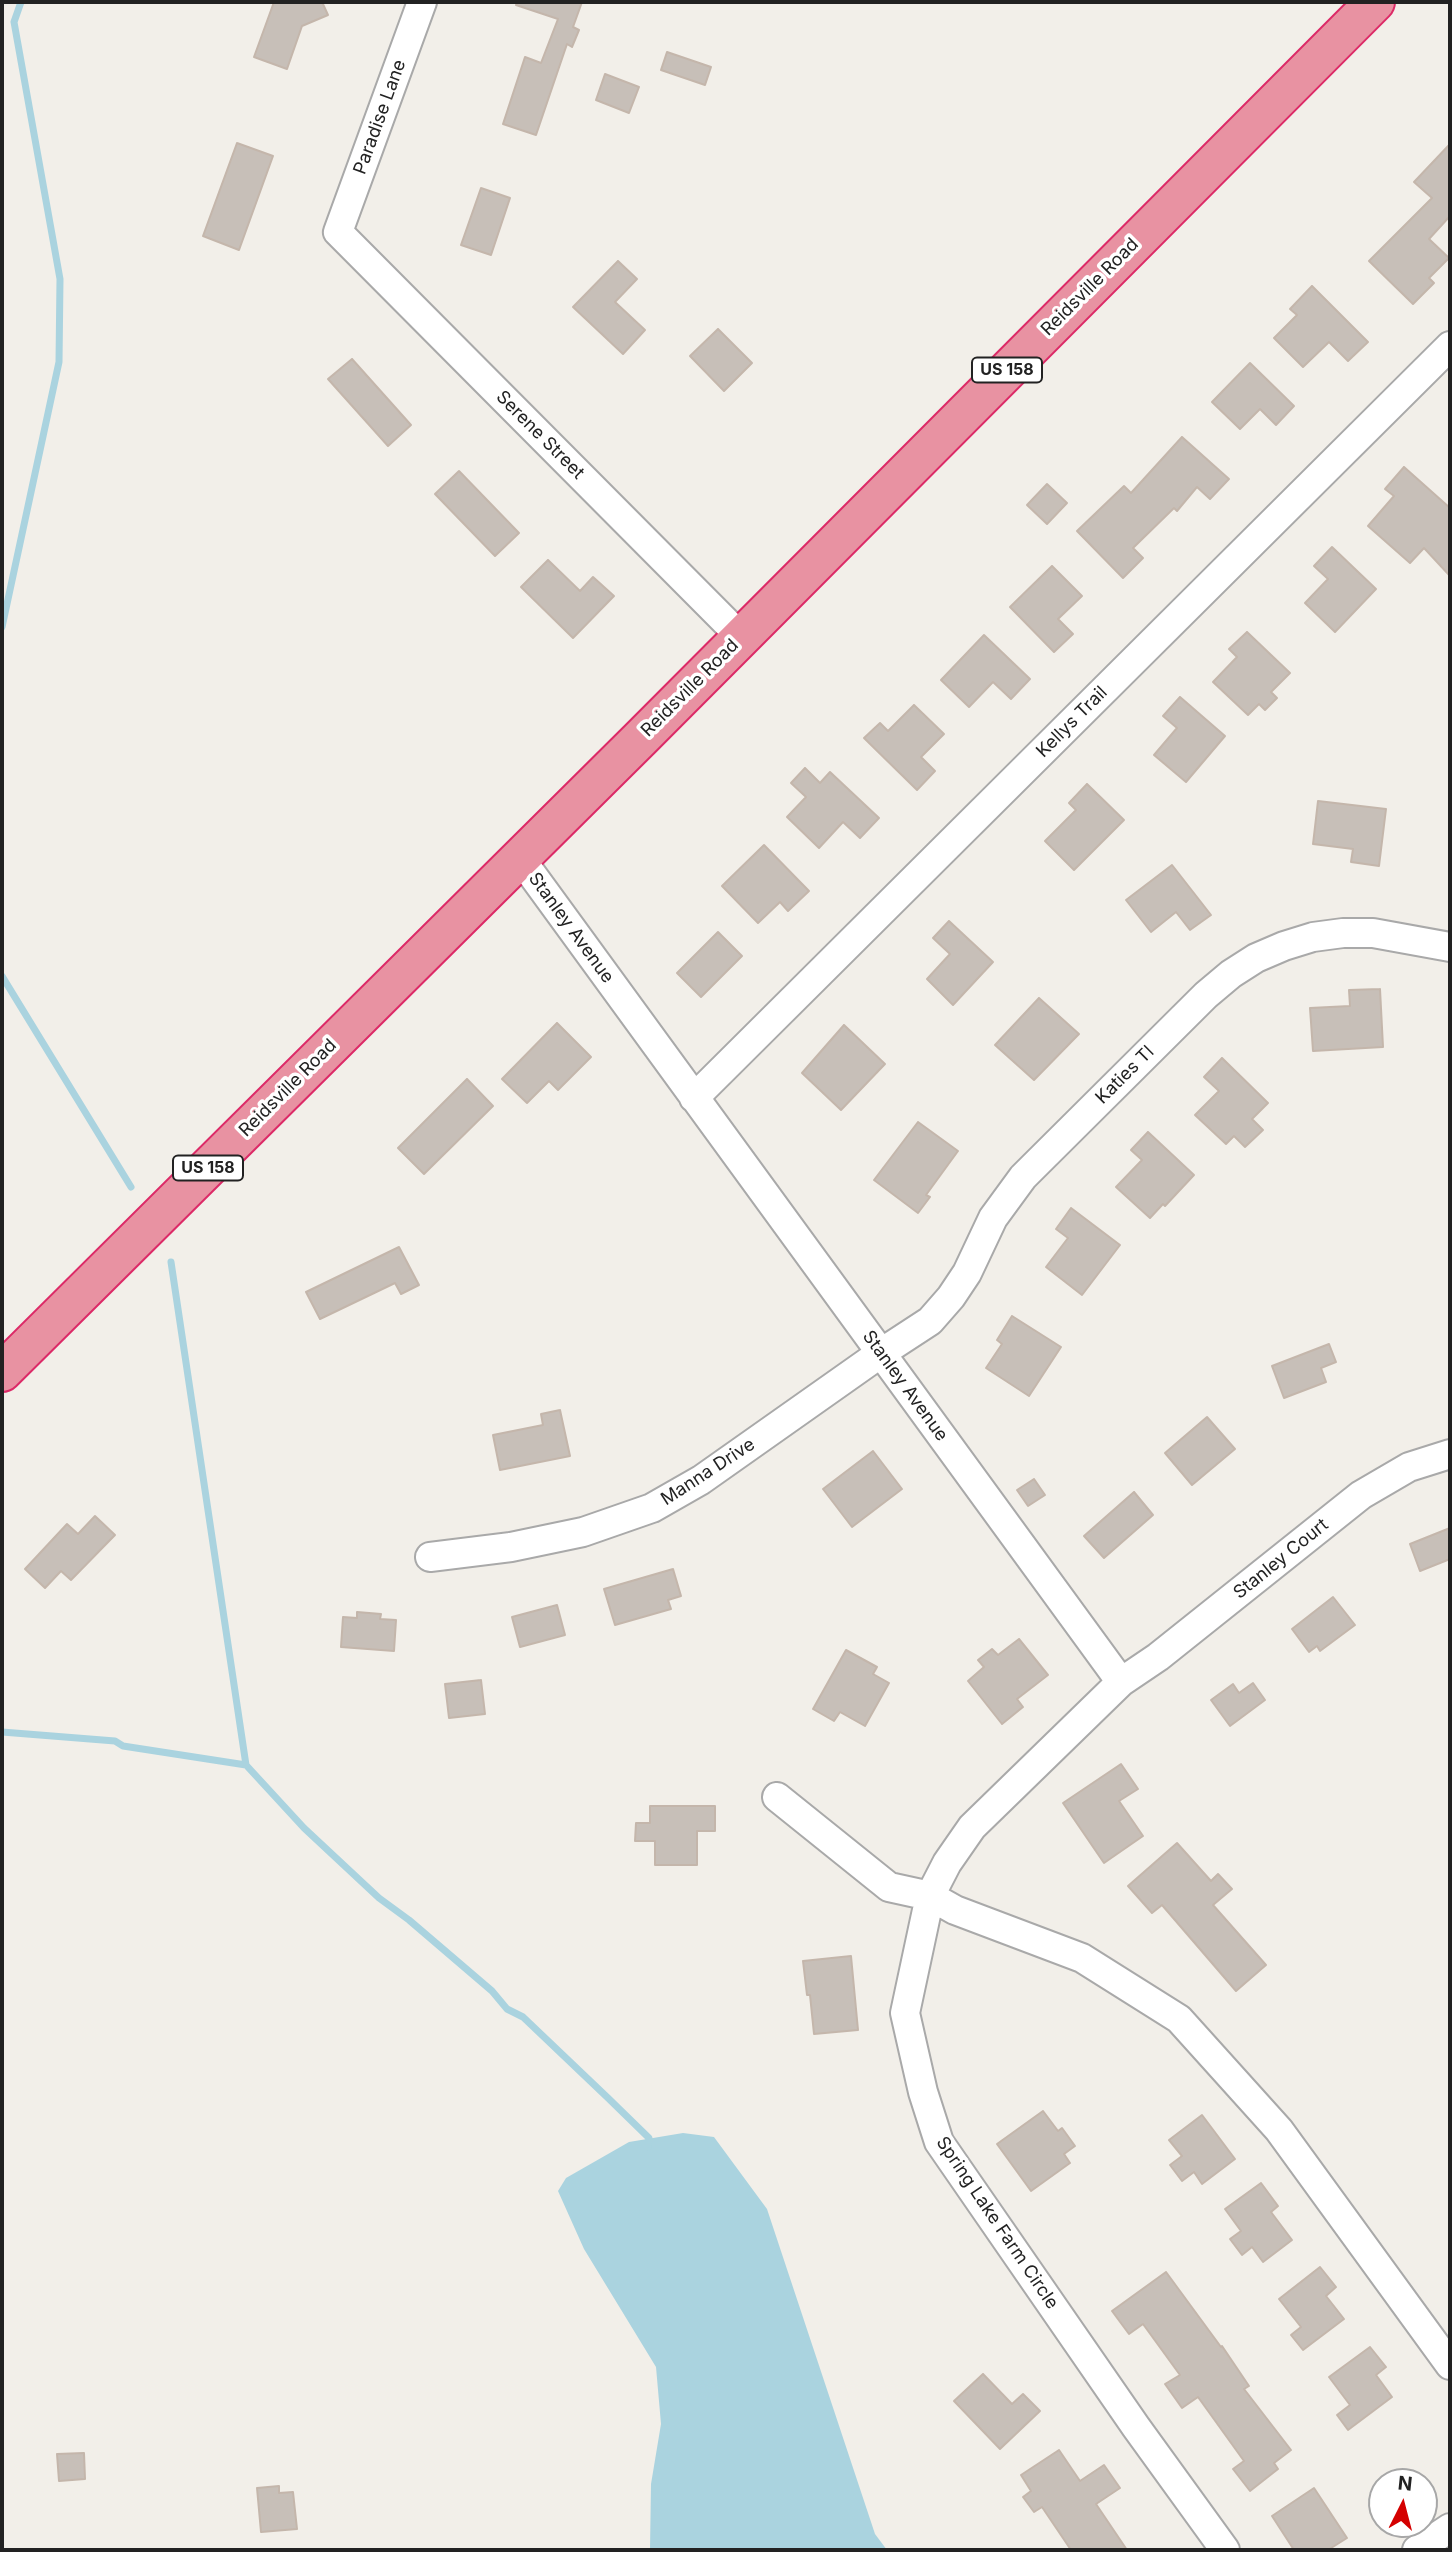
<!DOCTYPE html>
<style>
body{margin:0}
#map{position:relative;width:1452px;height:2552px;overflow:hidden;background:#f2efe9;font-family:Inter,sans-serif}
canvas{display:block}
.frame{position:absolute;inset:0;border:4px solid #222;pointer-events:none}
.north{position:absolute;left:1368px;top:2468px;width:70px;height:70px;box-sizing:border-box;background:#fff;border:2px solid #a7a7a7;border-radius:50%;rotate:6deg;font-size:19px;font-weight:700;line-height:28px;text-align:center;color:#222}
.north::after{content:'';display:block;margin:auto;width:24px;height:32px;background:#d40000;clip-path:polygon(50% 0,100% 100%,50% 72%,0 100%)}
</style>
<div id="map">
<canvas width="1452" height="2552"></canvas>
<div class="frame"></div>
<div class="north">N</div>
</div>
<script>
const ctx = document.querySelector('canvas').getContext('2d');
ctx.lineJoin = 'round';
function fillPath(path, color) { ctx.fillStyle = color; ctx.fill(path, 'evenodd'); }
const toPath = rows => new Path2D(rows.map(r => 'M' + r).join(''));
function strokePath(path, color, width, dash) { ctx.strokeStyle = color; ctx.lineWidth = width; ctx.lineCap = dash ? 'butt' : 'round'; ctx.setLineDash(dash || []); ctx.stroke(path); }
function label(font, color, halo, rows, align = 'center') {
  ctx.font = font + ' Inter,sans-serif'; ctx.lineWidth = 7; ctx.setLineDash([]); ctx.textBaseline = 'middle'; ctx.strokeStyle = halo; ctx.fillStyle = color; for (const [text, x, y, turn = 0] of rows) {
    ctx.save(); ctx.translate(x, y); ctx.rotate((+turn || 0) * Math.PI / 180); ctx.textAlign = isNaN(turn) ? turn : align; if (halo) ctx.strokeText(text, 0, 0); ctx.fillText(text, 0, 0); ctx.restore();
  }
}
fillPath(toPath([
 [683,2133,714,2137,767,2209,875,2534,887,2550,650,2550,651,2484,661,2424,656,2367,584,2249,558,2191,566,2178,629,2142]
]), '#aad3df');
strokePath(toPath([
 [2,627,59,362,60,279,14,22,21,2],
 [2,976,131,1187],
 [171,1262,246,1765,304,1828,379,1898,409,1920,492,1991,507,2009,523,2017,608,2098,649,2138,648,2147],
 [2,1732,115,1741,123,1746,246,1765]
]), '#aad3df', 7);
const building = toPath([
 [274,2,322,2,328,15,302,26,287,69,254,57,274,2],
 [517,2,582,2,573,27,579,30,572,47,567,44,536,135,503,124,525,57,541,63,558,19,516,5,517,2],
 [667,52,711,67,705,85,661,70,667,52],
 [605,74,639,87,629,113,596,100,605,74],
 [237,143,273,156,239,250,203,236,237,143],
 [1450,144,1450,216,1429,239,1449,258,1429,278,1434,283,1413,304,1369,261,1432,198,1414,182,1450,144],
 [481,188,510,198,491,255,461,245,481,188],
 [618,261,637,279,615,302,645,330,623,354,573,307,618,261],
 [1312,286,1368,342,1348,361,1329,342,1303,367,1274,338,1297,315,1290,309,1312,286],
 [718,329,752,363,724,391,690,356,718,329],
 [352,359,411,425,388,446,328,379,352,359],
 [1250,363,1294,406,1276,425,1260,409,1240,429,1212,402,1250,363],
 [1182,437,1229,479,1210,499,1197,487,1177,511,1174,508,1133,548,1143,558,1123,578,1077,531,1124,486,1131,493,1182,437],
 [1404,467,1450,508,1450,576,1424,548,1410,563,1368,526,1394,496,1385,489,1404,467],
 [459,471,519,533,495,556,435,494,459,471],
 [1047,484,1067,503,1047,524,1027,505,1047,484],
 [1332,547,1376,589,1335,632,1305,603,1328,579,1314,566,1332,547],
 [548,560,580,591,593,577,614,596,573,638,521,587,548,560],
 [1052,566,1082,596,1058,619,1073,634,1054,652,1010,607,1052,566],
 [1247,632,1290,673,1271,692,1277,698,1265,710,1259,704,1248,715,1213,682,1237,657,1229,649,1247,632],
 [984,635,1030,679,1011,699,993,682,969,707,941,680,984,635],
 [1180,697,1225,736,1186,782,1154,755,1177,728,1163,716,1180,697],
 [914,705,944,734,921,757,935,771,917,790,864,738,880,723,888,731,914,705],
 [805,768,820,783,830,772,879,818,860,838,843,822,819,848,787,817,806,797,791,783,805,768],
 [1087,784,1124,820,1074,870,1045,841,1076,810,1069,803,1087,784],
 [1318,801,1386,809,1379,866,1351,862,1353,849,1313,844,1318,801],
 [764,845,809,891,788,911,780,902,758,923,722,886,764,845],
 [1172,865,1211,915,1190,930,1176,912,1151,932,1126,900,1172,865],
 [949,921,993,962,953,1005,927,979,950,954,933,938,949,921],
 [718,932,742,956,701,997,677,973,718,932],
 [1380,989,1383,1047,1313,1051,1310,1008,1350,1006,1349,990,1380,989],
 [1039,998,1079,1034,1034,1080,995,1045,1039,998],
 [557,1023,591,1057,558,1090,549,1081,527,1103,502,1079,557,1023],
 [844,1025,885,1064,841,1110,802,1073,844,1025],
 [1222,1058,1268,1103,1252,1119,1263,1130,1245,1147,1234,1136,1226,1144,1195,1115,1219,1091,1204,1077,1222,1058],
 [467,1079,493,1106,424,1174,398,1148,467,1079],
 [918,1122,958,1151,926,1195,930,1197,918,1213,874,1180,918,1122],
 [1148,1132,1194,1175,1165,1206,1163,1204,1150,1218,1116,1187,1142,1160,1131,1150,1148,1132],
 [1071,1208,1120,1245,1082,1295,1046,1267,1068,1238,1056,1229,1071,1208],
 [399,1247,419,1285,401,1294,395,1283,320,1319,306,1292,399,1247],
 [1012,1316,1061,1347,1029,1396,986,1368,1002,1344,997,1340,1012,1316],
 [1329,1344,1336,1362,1321,1368,1326,1382,1284,1398,1272,1366,1329,1344],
 [560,1410,570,1456,500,1470,493,1435,543,1425,541,1414,560,1410],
 [1207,1417,1235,1449,1192,1485,1165,1453,1207,1417],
 [873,1451,902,1489,852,1527,823,1489,873,1451],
 [1034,1479,1045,1495,1028,1506,1017,1490,1034,1479],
 [1134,1492,1153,1515,1104,1558,1084,1536,1134,1492],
 [95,1516,115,1535,71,1580,61,1571,45,1588,25,1569,67,1524,78,1534,95,1516],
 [1450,1528,1450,1559,1420,1571,1410,1544,1450,1528],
 [673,1569,681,1596,668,1600,671,1609,615,1625,604,1589,673,1569],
 [1333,1597,1355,1625,1320,1651,1317,1646,1309,1652,1292,1629,1333,1597],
 [557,1605,565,1635,520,1647,512,1617,557,1605],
 [357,1612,381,1614,380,1619,396,1620,394,1651,341,1647,343,1617,357,1618,357,1612],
 [1019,1639,1048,1675,1017,1699,1023,1707,1002,1724,968,1681,984,1667,978,1660,992,1649,998,1655,1019,1639],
 [846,1650,877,1667,873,1674,889,1683,865,1726,840,1712,834,1721,813,1709,846,1650],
 [481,1680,485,1714,449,1718,445,1684,481,1680],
 [1253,1683,1265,1700,1230,1726,1211,1700,1233,1684,1239,1693,1253,1683],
 [1121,1764,1138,1789,1119,1801,1143,1836,1104,1863,1063,1803,1121,1764],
 [650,1806,715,1806,715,1831,697,1831,697,1865,655,1865,655,1841,635,1841,636,1823,650,1823,650,1806],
 [1177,1843,1211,1881,1218,1874,1232,1889,1213,1905,1266,1965,1236,1991,1162,1905,1152,1913,1128,1886,1177,1843],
 [851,1956,858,2030,814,2034,810,1995,807,1995,803,1961,851,1956],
 [1043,2111,1058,2131,1062,2128,1075,2146,1064,2154,1070,2163,1031,2191,997,2144,1043,2111],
 [1202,2115,1235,2159,1202,2184,1194,2172,1182,2181,1170,2165,1182,2156,1169,2140,1202,2115],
 [1261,2183,1278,2206,1271,2212,1292,2240,1263,2262,1252,2247,1242,2255,1230,2239,1241,2231,1225,2209,1261,2183],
 [1320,2267,1336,2287,1326,2296,1344,2319,1303,2350,1291,2335,1301,2327,1279,2299,1320,2267],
 [1166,2272,1221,2347,1222,2346,1249,2386,1244,2389,1291,2450,1274,2463,1278,2469,1250,2491,1233,2469,1244,2461,1198,2397,1182,2408,1165,2384,1180,2375,1143,2324,1129,2334,1112,2311,1166,2272],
 [1370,2347,1386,2367,1376,2375,1392,2397,1348,2430,1337,2415,1350,2405,1329,2377,1370,2347],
 [983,2374,1012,2404,1023,2394,1040,2411,1000,2449,954,2401,983,2374],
 [1059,2450,1080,2481,1104,2465,1120,2488,1096,2504,1127,2550,1071,2550,1042,2507,1034,2512,1023,2497,1031,2491,1021,2475,1059,2450],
 [84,2453,85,2479,59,2481,57,2454,84,2453],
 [279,2486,279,2493,293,2492,297,2529,261,2532,257,2488,279,2486],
 [1314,2488,1347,2538,1328,2550,1294,2550,1272,2516,1314,2488]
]);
fillPath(building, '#c7bfb8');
strokePath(building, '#c4b6ab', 2);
const minor = toPath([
 [422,2,338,232,741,637],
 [520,858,1121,1682],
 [694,1098,1450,346],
 [430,1557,511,1547,583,1532,652,1508,701,1480,881,1353,930,1321,951,1297,967,1273,993,1218,1023,1177,1206,995,1231,974,1256,958,1284,946,1313,937,1343,933,1373,933,1450,947],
 [777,1797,889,1887,930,1896,955,1910,1082,1958,1179,2019,1279,2130,1450,2365],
 [1225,2550,1136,2427,939,2142,923,2092,905,2013,930,1896,947,1863,972,1827,1121,1682,1158,1657,1361,1495,1409,1467,1450,1454],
 [1417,2550,1450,2528]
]);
const highway = toPath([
 [2,1372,640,739,1375,2]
]);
strokePath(minor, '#a9a9a9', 32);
strokePath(highway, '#dc2a67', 42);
strokePath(minor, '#fff', 28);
strokePath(highway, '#e892a2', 38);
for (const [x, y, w] of [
 [1007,370,70],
 [208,1168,70]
]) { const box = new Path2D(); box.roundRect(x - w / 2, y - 12.5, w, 25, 5); ctx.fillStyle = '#fff'; ctx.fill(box); strokePath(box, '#222', 2); }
label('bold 16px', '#222', null, [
 ["US 158",1007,370],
 ["US 158",208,1168]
]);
label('18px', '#222', '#fff', [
 ["Paradise Lane",380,117,-70],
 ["Reidsville Road",1090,287,-45],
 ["Serene Street",540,435,45],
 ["Reidsville Road",690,688,-45],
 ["Kellys Trail",1072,722,-45],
 ["Stanley Avenue",571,928,54],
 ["Katies Tl",1125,1075,-45],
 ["Reidsville Road",288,1088,-45],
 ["Stanley Avenue",905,1386,54],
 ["Manna Drive",708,1472,-33],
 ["Stanley Court",1281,1559,-39],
 ["Spring Lake Farm Circle",997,2223,56]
]);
</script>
